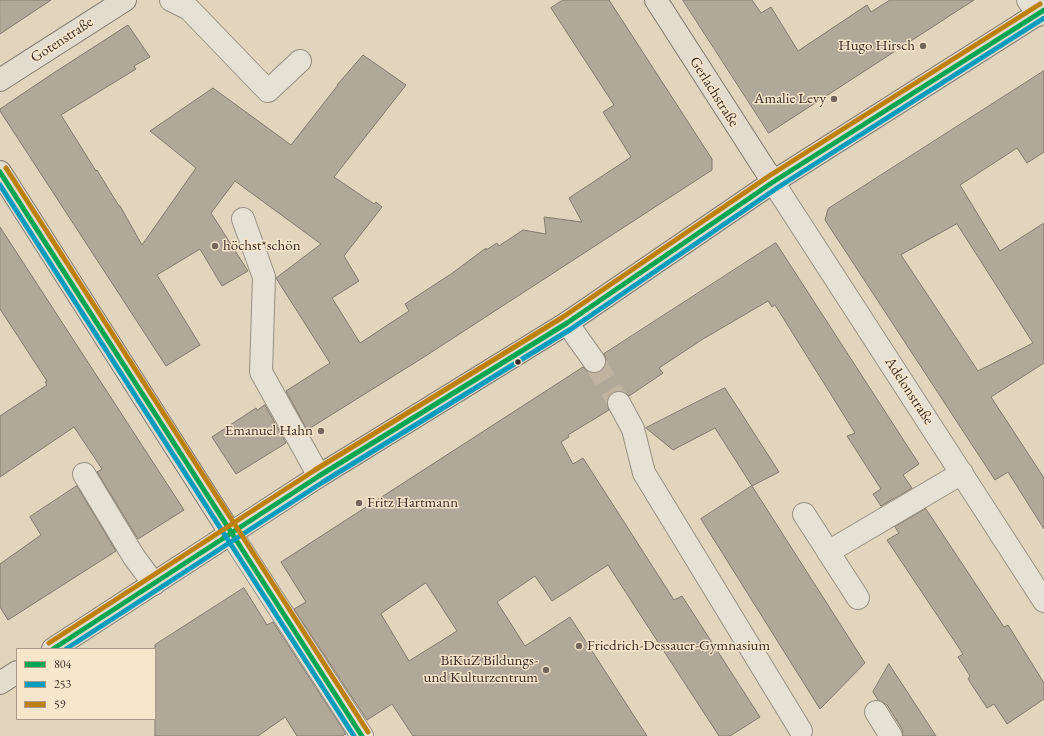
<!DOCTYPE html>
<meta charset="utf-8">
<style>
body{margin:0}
#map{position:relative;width:1044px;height:736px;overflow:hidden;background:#e2d5be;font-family:"EB Garamond",serif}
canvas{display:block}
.legend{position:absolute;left:16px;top:648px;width:140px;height:72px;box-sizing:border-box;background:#f6e6cb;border:1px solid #aa9b89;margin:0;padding:5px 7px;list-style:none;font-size:12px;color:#372a26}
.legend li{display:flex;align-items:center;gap:8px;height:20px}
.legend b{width:20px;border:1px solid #aa9b89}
</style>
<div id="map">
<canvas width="1044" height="736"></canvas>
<ul class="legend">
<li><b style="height:5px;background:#00a651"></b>804</li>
<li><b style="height:5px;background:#069cbd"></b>253</li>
<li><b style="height:5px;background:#bd810b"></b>59</li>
</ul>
</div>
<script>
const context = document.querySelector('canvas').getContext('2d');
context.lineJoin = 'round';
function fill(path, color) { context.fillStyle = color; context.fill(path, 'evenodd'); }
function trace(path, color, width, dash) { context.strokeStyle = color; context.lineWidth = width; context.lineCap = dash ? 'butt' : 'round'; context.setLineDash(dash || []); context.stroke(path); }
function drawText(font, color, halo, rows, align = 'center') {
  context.font = font + ' "EB Garamond",serif'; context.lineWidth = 3; context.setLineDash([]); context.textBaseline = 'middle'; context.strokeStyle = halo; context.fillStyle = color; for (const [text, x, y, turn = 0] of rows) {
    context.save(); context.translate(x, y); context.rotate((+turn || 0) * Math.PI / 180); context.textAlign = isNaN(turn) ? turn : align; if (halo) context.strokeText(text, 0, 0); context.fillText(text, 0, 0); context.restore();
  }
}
const building = new Path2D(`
 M0,0H51L0,34Z
 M563,0H609L712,159V170L424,357L307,430L286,391L330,363L276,278L321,244L235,181L211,213L248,271L222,286L200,249L157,275L200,345L166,366L0,111V109L52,74L128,25L150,57L134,66L136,69L61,115L96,171L97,170L119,206H120L142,245L196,168L150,131L213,88L291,145L338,85H337L363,55L406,85L334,177L374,204L376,202L382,207L344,256L359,281L332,298L360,343L409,311L405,304L451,274L486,248V250L497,243L499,246L523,230L546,234L544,217L582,222L569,198L631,157L603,112L614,105L551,8Z
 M683,0H752L761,13L771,7L798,51L867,5L871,12L890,0H974L769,133Z
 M1044,71V152L1027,163L1017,148L960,185L1000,251L1044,223V363L991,397L1044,478V529L1008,472L995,480L825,220L828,209ZM957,224L1033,343L978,371L901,255Z
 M0,227L184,510L138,539L97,472L102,469L74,427L0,477V416L47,385L45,382L47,381L0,309Z
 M776,243L919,464L903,475L912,488L881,506L873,494L881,489L847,436L855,433L775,305L772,307L768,301L703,339L659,368L663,373L629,396L620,391L613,392L608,397L607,402L609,410L568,435L569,437L561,442L573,464L583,458L674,600L682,596L760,717L730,736H719L608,565L552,601L535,576L497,602L525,646L570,617L647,736H413L392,704L367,720L294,609L306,602L281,562L583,367L589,372L596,373L601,371L605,366L606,359L604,354ZM426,583L457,631L409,661L381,614Z
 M725,388L779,472L752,486L715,428L673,450L646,428Z
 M265,405L286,443L236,474L212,437L256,408L257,410Z
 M77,486L116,551L8,620L0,607V564L41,535L30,517Z
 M752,486L865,663L820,709L701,519Z
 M926,509L1004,627L1008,625L1044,683V699L1007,724L994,704L987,708L968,679L970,676L958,657L963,654L887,540L899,533L895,527Z
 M244,588L267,625L273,622L346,734L342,736H297L285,717L258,736H155V645Z
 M889,664L936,736H903L902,729L887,705L878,700L873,692Z`);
fill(building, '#b2a899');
trace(building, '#81796e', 1);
trace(new Path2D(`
 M594,361L619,403`), '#c0b3a0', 22, [22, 11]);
const minor = new Path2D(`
 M171,0L189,9L268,91L300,61
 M1028,0L1038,15
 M773,182L1044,601
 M243,219L264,277L261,372L319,476
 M567,323L594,361
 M619,403L633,429L644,473L801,731
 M84,474L134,557L154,584
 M804,514L858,598
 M231,534L362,736
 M828,552L962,473
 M876,712L891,736`);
const major = new Path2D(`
 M656,0L773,182
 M0,80L125,0
 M0,172L231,534
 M53,649L319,476L567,323L773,182L1044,10
 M0,683L17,672`);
trace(minor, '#989083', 24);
trace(major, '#81796e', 24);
trace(minor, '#e7e0d5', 22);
trace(major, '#e3dbce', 22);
trace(new Path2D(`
 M0,172L362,736
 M53,649L319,476L567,323L773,182L1044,10`), '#00a651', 5);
trace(new Path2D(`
 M0,185L354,736
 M66,649L323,482L571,329L777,188L1044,18`), '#069cbd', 5);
trace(new Path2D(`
 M6,168L368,732
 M49,643L315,470L563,317L769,176L1040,4`), '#bd810b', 5);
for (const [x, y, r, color] of [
 [923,46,4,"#73665b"],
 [834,99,4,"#73665b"],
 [215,246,4,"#73665b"],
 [518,362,3.5,"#372a26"],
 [321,431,4,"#73665b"],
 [359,503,4,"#73665b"],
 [579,646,4,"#73665b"],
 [546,670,4,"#73665b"]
]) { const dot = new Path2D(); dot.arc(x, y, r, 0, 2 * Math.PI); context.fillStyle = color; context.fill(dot); trace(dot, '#f6e6cb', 1.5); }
drawText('15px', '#372a26', '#f6e6cb', [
 ["Gotenstraße",62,40,-33],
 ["Gerlachstraße",714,92,58],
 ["Adelonstraße",909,391,57]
]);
drawText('15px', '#372a26', '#f6e6cb', [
 ["Hugo Hirsch",915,46],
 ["Amalie Levy",826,99],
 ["höchst*schön",223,246,"left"],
 ["Emanuel Hahn",313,431],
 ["Fritz Hartmann",367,503,"left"],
 ["Friedrich-Dessauer-Gymnasium",587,646,"left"],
 ["BiKuZ Bildungs-",538,661],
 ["und Kulturzentrum",538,678]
], 'right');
</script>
